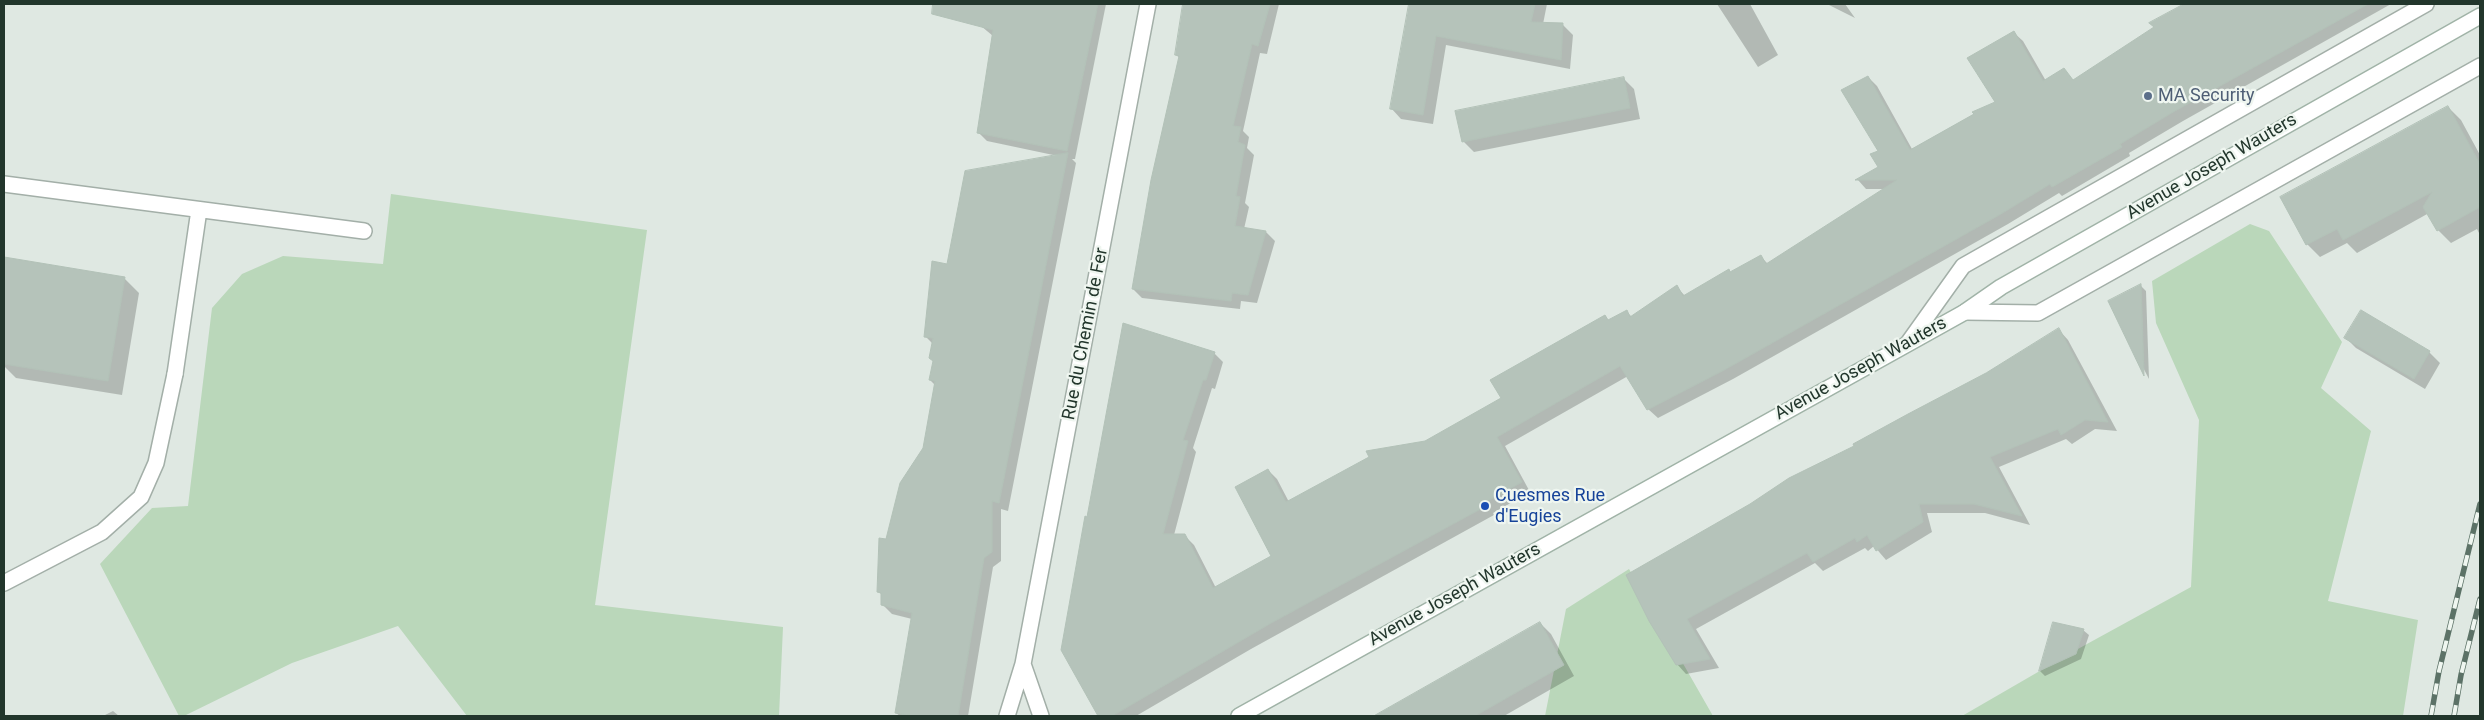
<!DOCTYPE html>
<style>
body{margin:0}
#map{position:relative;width:2484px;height:720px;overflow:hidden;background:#dfe8e2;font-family:Roboto,sans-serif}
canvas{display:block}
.frame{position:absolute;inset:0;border:5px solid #22362c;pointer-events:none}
</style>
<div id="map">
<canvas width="2484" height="720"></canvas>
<div class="frame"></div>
</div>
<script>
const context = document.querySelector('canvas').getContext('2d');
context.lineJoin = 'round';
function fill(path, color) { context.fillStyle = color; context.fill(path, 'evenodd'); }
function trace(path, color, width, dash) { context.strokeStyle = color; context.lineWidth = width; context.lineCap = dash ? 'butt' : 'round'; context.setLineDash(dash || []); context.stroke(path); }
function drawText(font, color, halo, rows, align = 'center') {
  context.font = font + ' Roboto,sans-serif'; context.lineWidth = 4.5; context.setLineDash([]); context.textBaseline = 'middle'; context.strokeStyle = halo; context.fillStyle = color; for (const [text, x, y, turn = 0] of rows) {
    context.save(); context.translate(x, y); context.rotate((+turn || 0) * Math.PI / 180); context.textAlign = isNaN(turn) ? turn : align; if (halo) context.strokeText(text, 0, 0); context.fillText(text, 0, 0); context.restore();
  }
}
fill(new Path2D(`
 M391,194L647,230L595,605L783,627L779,716H467L398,626L292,663L184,716H179L100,564L152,508L188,506L212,308L242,274L283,256L383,264Z
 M2250,224L2269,231L2342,342L2321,388L2371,431L2328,601L2418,620L2403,716H1962L2076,650L2191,587L2199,420L2156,323L2152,281Z
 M1629,569L1713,716H1545L1566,609Z`), '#bad7ba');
fill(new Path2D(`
 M989,4H1106L1075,159H1072L1076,163L1008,511L1001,509V561L993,567L968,716H900L896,713L912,619L892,614L883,605V596L879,592L886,540L924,449L935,385L930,380L934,362L933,344L925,336L948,265L1058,156L987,141L978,132L993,36L981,26Z
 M1184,4H1279L1267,54L1260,53L1243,131L1249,137L1247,148L1254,155L1245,203L1249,207L1244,229L1266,232L1275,241L1257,303L1241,301L1240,309L1142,298L1133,289L1180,58L1176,55Z
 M1410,4H1547L1543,24L1563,25L1573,35L1570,69L1446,45L1433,124L1401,119L1391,108Z
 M1717,4H1750L1778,55L1758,67Z
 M1827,4H1845L1855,18Z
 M2187,4H2391L2183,121L2129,153L2130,156L2062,196L2059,193L2008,224L1733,379L1658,418L1648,409L1628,376L1505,446L1530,492L1493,513L1494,515L1251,649L1136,716H1100L1063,650L1088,519L1214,353L1223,362L1215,389L1212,388L1193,448L1196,452L1174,535H1184L1194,545L1216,588L1272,556L1268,470L1277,479L1289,502L1426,442L1503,399L1605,316L1609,321L1627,312L1632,317L1677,287L1685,296L1729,271L1731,273L1760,256L1768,264L1885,189H1866L1858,180L1880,168V151L1868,77L1877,86L1912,149L1996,102L2013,32L2023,41L2046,81L2064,70L2074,81L2155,28L2151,24Z
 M1623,78L1634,89L1640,119L1474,152L1463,141Z
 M2448,107L2461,120L2480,155V235L2477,229L2451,243L2438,230L2429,213L2357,253L2347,243L2320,257L2307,244Z
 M4,260L124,278L139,293L122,395L16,378L4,366Z
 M2141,286L2146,291L2149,379L2109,302Z
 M2361,311L2429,352L2440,363L2425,389L2356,348L2345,337Z
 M2059,330L2068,340L2117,431L2095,429L2072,444L2066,439L1999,467L2030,525L1985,513H1927L1932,532L1886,560L1874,546L1868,551L1865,548L1823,571L1815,563L1696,629L1719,668L1686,674L1677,664L1650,620L1856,447L1986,374Z
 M1540,623L1551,634L1574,676L1504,716H1376Z
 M2054,624L2083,630L2089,635L2081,659L2045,676L2040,671Z
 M113,711L119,716H103Z`), '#0003');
const building = new Path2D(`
 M933,4H1098L1067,151L977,133L993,30L932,14Z
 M1183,4H1270L1258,46L1252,44L1233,126L1241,127L1238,142L1245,145L1236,196L1240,197L1235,226L1266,231L1248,295L1232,293L1231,301L1132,289L1151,180L1179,56L1175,55Z
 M1409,4H1535L1531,22L1563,23L1561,60L1436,36L1423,115L1390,109Z
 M2184,4H2368L2173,112L2120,144L2122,147L2052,187L2050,184L1999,215L1724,370L1647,410L1620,366L1497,437L1522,482L1484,503L1486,506L1271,623L1112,716H1098L1061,650L1085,516L1087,517L1123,323L1215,352L1206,380H1203L1183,440L1188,441L1163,534H1185L1213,588L1271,556L1235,487L1268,469L1286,502L1369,457L1366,451L1425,441L1501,398L1490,380L1605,315L1608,320L1627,310L1630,317L1677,285L1683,296L1729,269L1730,272L1761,255L1766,264L1897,180H1855L1878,167L1870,154L1878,151L1841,90L1868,76L1910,150L1974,114L1972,112L1995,102L1967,58L2014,31L2043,81L2064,68L2073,80L2154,27L2149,23Z
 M1624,77L1630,108L1462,142L1455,111Z
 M2448,106L2480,164V207L2437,231L2423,207L2432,192L2343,240L2337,229L2306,245L2280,197Z
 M1068,153L999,503L992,501V552L984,558L958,716H913L895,713L912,613L881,605V593L877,592L879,538L886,539L900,483L923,448L935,381L929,380L933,361L929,358L933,338L924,337L932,261L947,264L965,171Z
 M4,257L125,277L108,381L4,364Z
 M2141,284L2144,376L2108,301Z
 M2361,310L2430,351L2414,379L2344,338Z
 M2059,328L2108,422L2085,420L2061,435L2058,429L1990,457L2022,516L1974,504H1919L1923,522L1876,551L1867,535L1857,542L1855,538L1813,562L1807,553L1687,619L1710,659L1676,665L1649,621L1626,575L1750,504L1789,478L1854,446L1853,444L1908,414L1986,373Z
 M1540,622L1564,665L1475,716H1374Z
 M2053,622L2084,629L2076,654L2039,671Z`);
fill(building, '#b5c3ba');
trace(building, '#b2c1b7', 1);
const lane = new Path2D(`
 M4,583L102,532L141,497L156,463L175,374`);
const street = new Path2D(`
 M4,184L364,231
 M1965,312L2038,313L2480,66
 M1908,343L1963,266L2426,4
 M175,374L199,210
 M1023,664L1041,716
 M1007,716L1023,664L1148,4`);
const secondary = new Path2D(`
 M1239,716L1965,312L2001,287L2480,16`);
trace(lane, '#a3afa8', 18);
trace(street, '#a3afa8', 18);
trace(secondary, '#a0b3a7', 18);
trace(lane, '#fff', 15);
trace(street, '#fff', 15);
trace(secondary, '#fff', 15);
const rail = new Path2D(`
 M2431,716L2439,671L2480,504
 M2454,716L2461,675L2480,599`);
trace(rail, '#5c7267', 5.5);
trace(rail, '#eff6f0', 4, [11]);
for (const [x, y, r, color] of [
 [2148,96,5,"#5c6f8a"],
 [1485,506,5,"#1a4fb4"]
]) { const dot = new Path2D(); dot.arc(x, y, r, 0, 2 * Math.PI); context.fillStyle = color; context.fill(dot); trace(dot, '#eff6f0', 2); }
drawText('18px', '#4e5e75', '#eff6f0', [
 ["MA Security",2158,96]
], 'left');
drawText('18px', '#22362c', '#eff6f0', [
 ["Avenue Joseph Wauters",2212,167,-30],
 ["Rue du Chemin de Fer",1086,334,-79],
 ["Avenue Joseph Wauters",1861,369,-29],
 ["Avenue Joseph Wauters",1455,595,-29]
]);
drawText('18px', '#164399', '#eff6f0', [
 ["Cuesmes Rue",1495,496],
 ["d'Eugies",1495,517]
], 'left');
</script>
